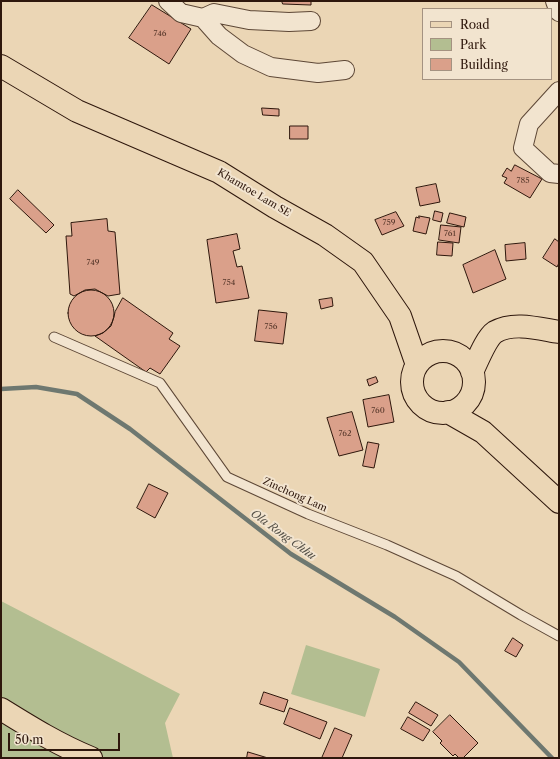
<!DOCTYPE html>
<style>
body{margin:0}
#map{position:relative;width:560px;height:759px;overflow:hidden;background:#ebd6b5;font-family:"Libre Caslon Text",serif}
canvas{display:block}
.frame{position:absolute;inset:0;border:2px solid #2e170c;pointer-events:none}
.legend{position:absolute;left:422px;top:8px;width:130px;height:72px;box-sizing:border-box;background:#f2e4cf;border:1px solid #a49281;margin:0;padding:5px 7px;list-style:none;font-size:12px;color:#2e170c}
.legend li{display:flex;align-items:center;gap:8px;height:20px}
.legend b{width:20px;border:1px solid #a49281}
.scale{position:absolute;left:8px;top:733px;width:112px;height:18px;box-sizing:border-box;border:2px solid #2e170c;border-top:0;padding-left:5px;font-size:12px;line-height:14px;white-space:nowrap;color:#2e170c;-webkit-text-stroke:3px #f2e4cf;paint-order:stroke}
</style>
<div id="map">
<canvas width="560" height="759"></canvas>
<div class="frame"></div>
<ul class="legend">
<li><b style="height:5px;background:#ebd6b5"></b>Road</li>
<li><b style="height:11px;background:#b3be91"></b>Park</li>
<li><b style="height:11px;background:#daa08a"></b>Building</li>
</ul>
<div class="scale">50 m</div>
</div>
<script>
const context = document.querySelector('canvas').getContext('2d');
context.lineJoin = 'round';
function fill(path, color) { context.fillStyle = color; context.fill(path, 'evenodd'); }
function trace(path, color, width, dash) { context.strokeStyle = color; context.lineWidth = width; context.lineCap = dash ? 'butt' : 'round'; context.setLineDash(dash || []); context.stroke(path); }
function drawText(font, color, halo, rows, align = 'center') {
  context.font = font + ' "Libre Caslon Text",serif'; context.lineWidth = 4; context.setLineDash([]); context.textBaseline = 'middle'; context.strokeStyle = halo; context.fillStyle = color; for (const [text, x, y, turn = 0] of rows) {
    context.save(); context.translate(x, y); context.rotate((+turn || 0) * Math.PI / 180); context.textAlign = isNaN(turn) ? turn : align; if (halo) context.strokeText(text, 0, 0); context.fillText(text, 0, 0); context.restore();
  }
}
fill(new Path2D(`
 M1,601L180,694L165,723L173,758H1Z
 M306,645L380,669L365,717L291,694Z`), '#b3be91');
trace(new Path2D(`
 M1,389L36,387L77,394L130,429L291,554L395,617L459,662L552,758`), '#6e7870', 4.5);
const building = new Path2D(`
 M282,1H311V5L283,4Z
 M152,5L191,29L169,64L129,38Z
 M262,108L279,109V116L263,115Z
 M290,126H308V139H290Z
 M515,165L542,179L530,198L504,183L507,178L502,176L507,168L511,171Z
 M436,184L440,202L420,206L416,188Z
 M18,190L54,225L46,233L10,199Z
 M435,211L443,213L441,222L433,220Z
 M396,212L404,226L382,235L375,220Z
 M450,213L466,217L464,227L447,223Z
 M419,216L430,218L426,234L413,231L416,217L419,218Z
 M107,219L108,231L115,232L120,294L108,296L95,289L85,290L74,296L70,294L66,236H72L71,223Z
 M441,225L461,227L459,243L439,240Z
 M237,234L240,249L233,251L237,267L242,266L249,298L216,303L207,240Z
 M555,239L559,242V263L557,267L543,258Z
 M438,242L453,243L452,256L437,255Z
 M525,243L526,259L506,261L505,245Z
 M495,250L506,279L473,293L463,265Z
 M68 313a23 23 0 1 1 46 0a23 23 0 1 1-46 0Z
 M123,298L173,333L169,339L180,346L160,374L150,368L146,372L95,336L103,333L111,326L114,317L115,312Z
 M332,298L333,306L321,309L319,300Z
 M259,310L287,313L283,344L255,341Z
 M376,377L378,382L369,386L367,380Z
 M389,395L394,422L368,427L363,400Z
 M352,412L363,450L339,456L327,418Z
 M368,442L379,444L374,468L363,466Z
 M149,484L168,493L155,518L137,508Z
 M513,638L523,645L516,657L505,651Z
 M264,692L288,700L284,712L260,704Z
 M416,702L438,715L431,726L409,713Z
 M290,708L327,722L320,739L284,724Z
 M450,715L478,743L463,758H459L455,754L453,756L440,743L442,741L433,732Z
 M408,717L430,730L423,741L401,729Z
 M335,728L352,735L342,758H322Z
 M248,752L268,758H247Z`);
fill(building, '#daa08a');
trace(building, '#2e170c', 1);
const service = new Path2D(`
 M54,337L160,383L227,477L308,514L387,545L456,576L521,615L559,636`);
const minor = new Path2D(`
 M168,1L181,13L203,18L219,36L243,54L271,67L318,73L345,70
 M555,1L559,12
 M203,18L214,13L249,20L289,22L311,21
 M559,91L529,124L523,148L550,173L559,174`);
const primary = new Path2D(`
 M1,66L77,111L219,172L275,207L325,235L363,262L400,316L417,365
 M412 382a31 31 0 1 1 62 0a31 31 0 1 1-62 0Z
 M472,372C477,362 486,338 495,332C514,321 540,329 559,332
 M448,412L483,432L559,502
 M1,709C30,727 59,745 91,758`);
trace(service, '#5d4736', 11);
trace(minor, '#5d4736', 20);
trace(primary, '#2e170c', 24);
trace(service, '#f2e4cf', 9);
trace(minor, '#f2e4cf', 18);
trace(primary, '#ebd6b5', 22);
drawText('8px', '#59392c', null, [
 ["746",160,34],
 ["785",523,181],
 ["759",389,223],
 ["761",450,234],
 ["749",93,263],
 ["754",229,283],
 ["756",271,327],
 ["760",378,411],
 ["762",345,434]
]);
drawText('10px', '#2e170c', '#f2e4cf', [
 ["Khamtoe Lam SE",254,193,31],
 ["Zinchong Lam",295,495,24]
]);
drawText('italic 11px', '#534f46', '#f2e4cf', [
 ["Ola Rong Chhu",283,535,36]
]);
</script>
